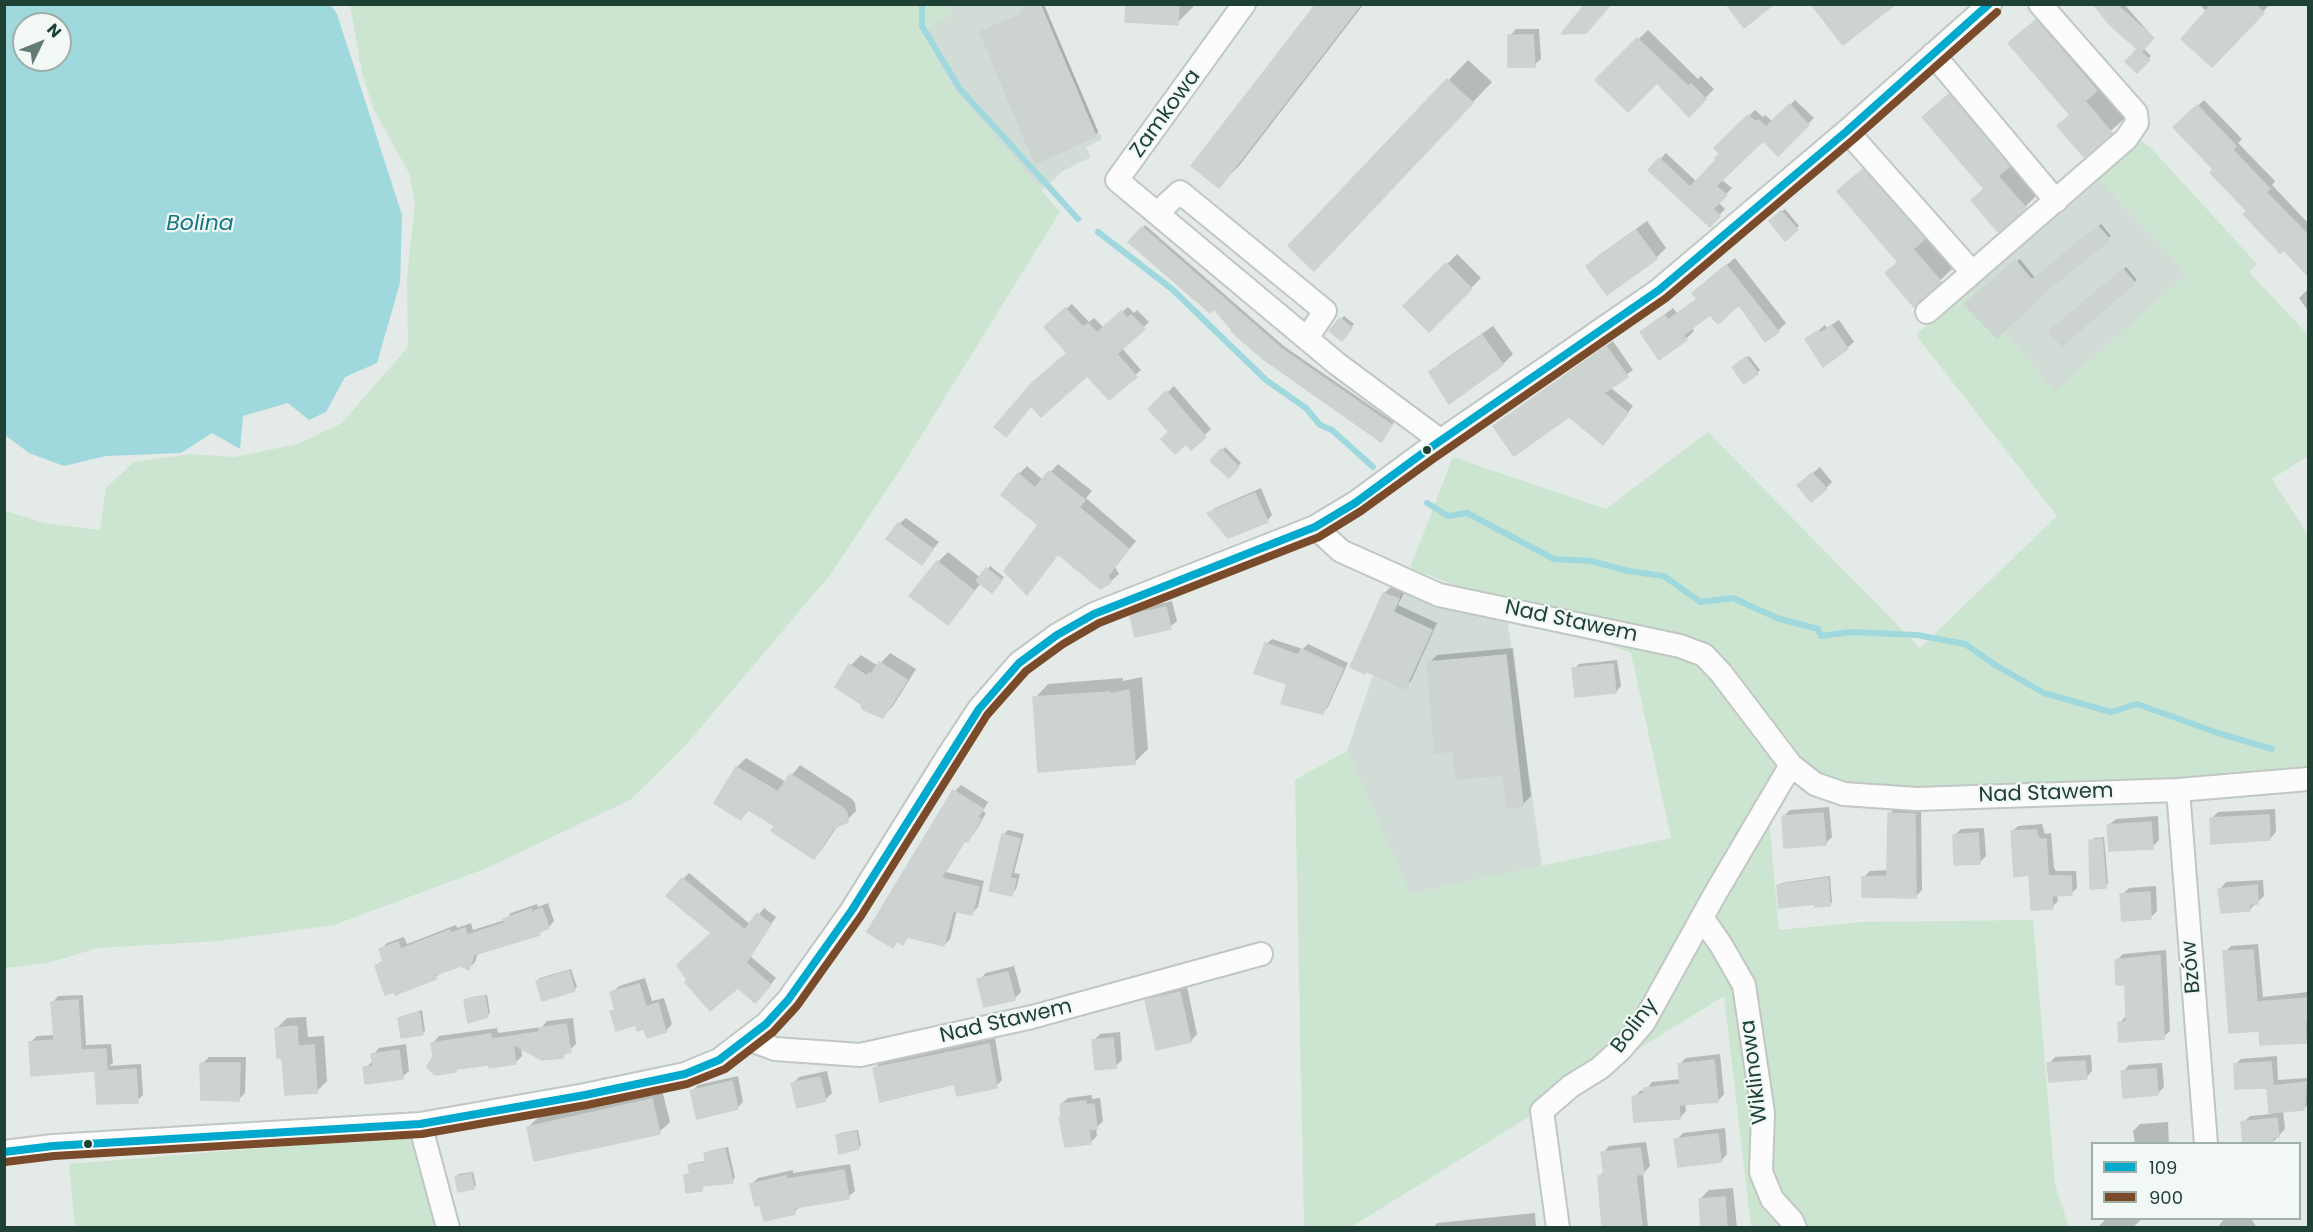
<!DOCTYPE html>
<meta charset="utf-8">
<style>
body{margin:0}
#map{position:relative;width:2313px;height:1232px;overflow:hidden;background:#e4eae7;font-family:Poppins,sans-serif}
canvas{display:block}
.frame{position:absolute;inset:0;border:6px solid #1f4035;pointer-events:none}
.legend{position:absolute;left:2091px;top:1142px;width:210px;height:78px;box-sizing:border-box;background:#f2f9f5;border:2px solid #9eafa8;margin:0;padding:8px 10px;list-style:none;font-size:18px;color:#1f4035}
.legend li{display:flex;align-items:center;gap:12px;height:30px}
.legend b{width:30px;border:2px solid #9eafa8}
.north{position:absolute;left:12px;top:12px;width:60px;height:60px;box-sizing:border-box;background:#f2f9f5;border:2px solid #9eafa8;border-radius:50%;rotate:47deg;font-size:16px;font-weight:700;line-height:24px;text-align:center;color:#1f4035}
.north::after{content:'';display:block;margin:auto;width:21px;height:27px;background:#647c73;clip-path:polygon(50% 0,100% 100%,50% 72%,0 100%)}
</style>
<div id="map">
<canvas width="2313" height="1232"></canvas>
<div class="frame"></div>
<ul class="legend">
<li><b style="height:8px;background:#00a9ce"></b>109</li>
<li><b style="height:8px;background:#7a4b2a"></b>900</li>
</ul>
<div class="north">N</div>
</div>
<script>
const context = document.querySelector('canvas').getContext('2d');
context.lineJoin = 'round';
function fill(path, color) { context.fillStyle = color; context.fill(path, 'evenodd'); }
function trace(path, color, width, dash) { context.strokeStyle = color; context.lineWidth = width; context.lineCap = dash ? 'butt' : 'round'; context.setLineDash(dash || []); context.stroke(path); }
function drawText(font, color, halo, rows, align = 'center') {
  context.font = font + ' Poppins,sans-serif'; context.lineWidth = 4.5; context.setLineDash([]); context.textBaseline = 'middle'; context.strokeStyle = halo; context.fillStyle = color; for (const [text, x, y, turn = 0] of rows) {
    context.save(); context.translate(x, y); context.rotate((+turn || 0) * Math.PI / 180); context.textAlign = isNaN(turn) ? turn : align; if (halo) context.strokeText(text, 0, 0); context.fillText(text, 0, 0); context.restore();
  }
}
fill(new Path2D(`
 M950,5H1043L1102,139L1086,147L1091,157L1063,171L1041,191L955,90L921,32L951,15Z
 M2098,178L2188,274L2055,392L1968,289Z
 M1410,568L1508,623L1542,866L1410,894L1347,751Z`), '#d1dcd7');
fill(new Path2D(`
 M350,5H950L951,15L921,32L955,90L1060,212L903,465L830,575L686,745L630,800L487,868L334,925L217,941L98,948L48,963L5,968V511L45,523L100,530L106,488L134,462L190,454L234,457L298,444L342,423L408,347L407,278L415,203L409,173L374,110L362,73Z
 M2140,139L2151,148L2257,264L2249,272L2308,335V456L2272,479L2308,535V790L1875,807L1795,784L1788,787L1769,820L1779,930L1862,922L2033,920L2055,1185L2069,1227H1751L1724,996L1351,1227H1304L1295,780L1347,751L1410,894L1671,838L1631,653L1410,568L1453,457L1606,509L1708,432L1920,648L2057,516L1916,335L1968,289L2055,392L2188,274L2098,178Z
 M433,1134L454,1227H75L69,1164Z`), '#cbe5d1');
fill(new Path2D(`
 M5,4L331,5L337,14L402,215L400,283L377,363L345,377L326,412L309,420L288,403L243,416L240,449L212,433L181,453L106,456L64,466L29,453L5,435ZM24,24H60V60H24Z`), '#9fd8dd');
fill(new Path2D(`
 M1032,4H1044L1098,132L1095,135L982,32L1024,13L1023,10Z
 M1128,4H1196L1177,23Z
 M1318,4H1364L1239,166L1219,186Z
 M2094,4H2124L2153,37L2143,48L2151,56L2137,71L2139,48Z
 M2199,4H2270L2234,45L2212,65L2207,12Z
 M2050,7L2098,87L2125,118L2084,155L2071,114L2010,43Z
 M1516,29H1539L1541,59L1534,65L1510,36Z
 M1648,30L1698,79L1701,76L1714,89L1689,115L1657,81L1597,80Z
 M1468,60L1492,82L1334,249L1290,246Z
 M1963,81L2038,194L2025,207L1973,200L1985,188L1924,117Z
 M1795,100L1814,118L1778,154L1763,138L1721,179L1732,188L1718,202L1725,209L1710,225L1650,170L1666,153L1697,182L1722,154L1716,148L1755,110L1763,117L1765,115L1773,122Z
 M2204,100L2242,139L2238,143L2275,181L2272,185L2308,223V274L2249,211L2215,169L2175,127Z
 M1877,156L1954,267L1915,305L1900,261L1839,191Z
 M1785,209L1799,226L1785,239L1771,221Z
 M1647,221L1666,248L1656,258L1588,266L1598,256Z
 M2101,224L2111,236L2035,300L1969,301L2020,259L2035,278Z
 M1145,225L1285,347L1394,422L1383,437L1130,242Z
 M1457,254L1481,278L1429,330L1406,306Z
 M1735,258L1786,323L1778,331L1739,302L1711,313L1691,327L1694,331L1686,339L1642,332L1673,308L1677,313L1698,298L1702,285Z
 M2126,267L2137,280L2134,282L2054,329Z
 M2308,289V311L2299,298Z
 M1072,304L1089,322L1094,318L1104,328L1128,307L1134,313L1137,310L1149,322L1122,348L1141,370L1135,375L1068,352L1051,321Z
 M1344,316L1354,324L1345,336L1331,330Z
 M1839,320L1854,342L1847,348L1807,340L1825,325L1827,328Z
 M1493,326L1513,354L1503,364L1450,401L1431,372L1441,362Z
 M1613,341L1633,370L1610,387L1633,406L1609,437L1569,415L1501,421Z
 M1749,356L1760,370L1757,373L1736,365Z
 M1174,386L1211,429L1191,448L1150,409Z
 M1225,447L1241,463L1229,476L1212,461Z
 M1058,464L1092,491L1086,498L1136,541L1115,567L1119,574L1110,582L1040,525L1019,474L1027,466L1043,480Z
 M1820,467L1832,482L1826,488L1806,479Z
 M1261,488L1272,515L1267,521L1209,513L1215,508Z
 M906,518L939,542L921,563L899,524Z
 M948,552L981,578L990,566L1004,577L995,589L981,583L948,623L938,562Z
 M1391,587L1404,593L1398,605L1437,623L1411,681L1405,687L1367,670L1352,666L1384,593Z
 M1172,601L1177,621L1170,627L1132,616L1138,609Z
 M1272,639L1303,649L1308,644L1348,663L1328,707L1322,713L1289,683L1266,644Z
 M1513,648L1531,796L1523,804L1505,774L1455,749L1429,663L1437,655Z
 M890,653L916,669L893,706L883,716L837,687L851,665L861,655L878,666Z
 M1617,660L1621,686L1616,692L1574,669L1579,664Z
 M1142,677L1148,749L1134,763L1035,698L1048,684L1123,678V681Z
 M746,758L786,782L800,765L852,799L855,803L856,811L847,820L838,825L823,848L814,858L777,825L750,809L741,818L716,803L737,767Z
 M961,785L988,802L983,811L986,813L974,834L966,840L946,872L984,881L978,907L971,914L957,910L950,939L944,945L909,936L902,943L898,940L893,946L955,791Z
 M1829,807L1832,837L1825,844L1783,817L1790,810Z
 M1896,807L1921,808L1922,890L1916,896L1863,878L1870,871L1888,870L1889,814Z
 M2275,809L2276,832L2270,839L2211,819L2218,812Z
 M2158,816L2159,840L2152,847L2109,825L2116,819Z
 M2042,824L2045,834L2051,833L2054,868L2056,871H2076L2077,888L2071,894H2057L2058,901L2052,907L2031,874L2012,832L2018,826Z
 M1984,828L1986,856L1980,862L1954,836L1961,829Z
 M1008,830L1024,834L1014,873L1020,874L1016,889L1011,894L1003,835Z
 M2104,837L2108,883L2105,886L2091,841L2094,838Z
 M689,873L751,925L764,908L776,917L750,956L776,978L761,996L713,933L683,879Z
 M1830,876L1832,902L1830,905L1816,903L1778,886L1781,883Z
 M2263,880L2264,896L2249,910L2220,889L2226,882Z
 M2156,886L2157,911L2150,918L2122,895L2129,888Z
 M548,903L554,921L549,927L539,933L478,953L475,962L469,968L461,964L441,972L435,978L377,966L383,960L381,949L387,943L404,937L407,944L456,925L457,928L471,923L473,930L505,920L511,913L537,904L538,907Z
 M2258,944L2263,997L2308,992V1039L2305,1042L2260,1029L2225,952L2231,946Z
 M2166,950L2170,1031L2163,1037L2120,1023L2126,1016V983L2116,961L2123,954Z
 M1014,966L1021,992L1014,999L979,980L986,973Z
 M571,969L577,987L574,990L537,981L540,978Z
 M645,978L652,1001L664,998L672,1024L666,1031L645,1027L611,1012L616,1007L612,993L619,986Z
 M1187,987L1197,1034L1191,1041L1148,1000L1155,993Z
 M83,995L86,1045L111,1044L113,1063L109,1066L141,1064L143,1095L137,1101L96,1072L99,1069L31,1042L37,1036L55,1035L53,1002L58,996Z
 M487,995L490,1013L487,1016L466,1001L468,998Z
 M422,1010L425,1031L422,1033L400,1018L403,1016Z
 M306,1017L308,1037L324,1036L327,1081L317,1091L283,1057L277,1028L287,1018Z
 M573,1018L576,1044L563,1056L521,1046L522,1056L515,1063H490L459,1067L456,1071L435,1057L433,1043L439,1036L497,1028L498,1033L542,1027L547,1021Z
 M1120,1032L1122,1060L1116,1066L1096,1068L1093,1041L1100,1034Z
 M995,1038L1002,1080L996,1086L955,1082L875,1068L881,1062Z
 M406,1044L409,1071L402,1077L365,1068L373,1061V1055L379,1048Z
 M1720,1054L1724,1094L1718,1101L1685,1103L1686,1111L1680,1118L1634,1098L1640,1091L1646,1090L1652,1082L1681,1079L1680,1064L1686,1058Z
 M2091,1055L2092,1071L2086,1078L2049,1064L2055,1057Z
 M2277,1056L2278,1080L2308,1078V1104L2304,1109L2283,1110L2285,1129L2272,1143L2245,1144L2243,1123L2250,1116L2271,1114L2269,1086L2235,1065L2241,1059Z
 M209,1057H246L245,1093L239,1099L202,1064Z
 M2162,1063L2164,1087L2158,1093L2123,1072L2129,1065Z
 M827,1071L832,1093L825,1100L793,1084L799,1077Z
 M738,1076L743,1102L737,1108L692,1091L698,1085Z
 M662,1090L670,1122L659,1132L528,1127L539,1117Z
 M1092,1095V1099L1100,1098L1103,1121L1096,1128L1097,1136L1090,1143L1063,1116L1061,1104L1068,1098Z
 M2168,1122L2169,1144H2135L2133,1131L2140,1124Z
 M1725,1128L1727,1154L1721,1161L1676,1140L1683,1133Z
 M858,1130L861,1145L858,1148L838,1136L841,1133Z
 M1646,1142L1650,1166L1643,1174L1648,1228H1604L1599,1177L1605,1171L1603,1153L1609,1146Z
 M728,1147L735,1178L732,1181L704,1184L701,1190L686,1175L691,1172L690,1166L693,1163L707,1161L706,1154L709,1151Z
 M850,1164L855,1191L848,1197L801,1206L794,1212L761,1203L752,1184L758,1178L793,1170V1173Z
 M473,1172L476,1185L473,1188L456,1177L459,1174Z
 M1733,1188L1737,1228H1702L1700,1199L1709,1190Z
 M1535,1213L1536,1228H1433L1437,1223Z
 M2107,1218H2143L2132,1228H2097Z
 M2225,1218H2251L2257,1228H2217Z`), '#0003');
trace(new Path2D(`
 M922,4V26L960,89L1078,219
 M1098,232L1172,289L1266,380L1306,408L1320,425L1332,430L1373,467
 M1427,503L1448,516L1467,513L1554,559L1591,561L1628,571L1664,576L1700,602L1733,598L1777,618L1818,629L1821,636L1850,632L1917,635L1965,644L1997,666L2044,693L2111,712L2137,704L2218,733L2272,749`), '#9fd8dd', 6);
const building = new Path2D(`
 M1034,4H1040L1096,136L1035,164L980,32L1023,14L1021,10Z
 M1126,4H1179L1178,25L1125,22Z
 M1316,4H1361L1219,188L1191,166Z
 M1585,4H1611L1586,33L1561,34Z
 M1726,4H1774L1744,28Z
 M1811,4H1896L1843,45Z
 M2093,4H2116L2154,38L2141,52L2150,60L2137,73L2125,62L2137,49L2110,25Z
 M2212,4H2255L2264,13L2212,67L2181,39Z
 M2036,20L2097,91L2085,101L2112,133L2084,157L2057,126L2070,115L2008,43Z
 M1508,35H1533L1535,67H1508Z
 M1637,38L1688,86L1691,84L1706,99L1689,117L1657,83L1628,112L1595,80Z
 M1447,79L1473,103L1314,271L1288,246Z
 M1949,94L2010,166L1998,176L2026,208L1998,232L1971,200L1984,189L1922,117Z
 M1789,104L1809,125L1778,156L1763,141L1716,186L1727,195L1713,209L1720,216L1710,227L1648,170L1659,158L1690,187L1716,160L1715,158L1720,154L1714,148L1748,115L1756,122L1758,120L1766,127Z
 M2197,105L2236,146L2233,150L2270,189L2266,192L2308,235V276L2284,250L2280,253L2243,214L2247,211L2210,173L2213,169L2173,127Z
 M1863,169L1925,239L1913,249L1941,282L1914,307L1885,273L1898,262L1837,191Z
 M1781,211L1798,230L1785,241L1769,221Z
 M2098,226L2110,240L2035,300L2036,301L1997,338L1964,304L2016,261L2032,280Z
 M1142,227L1282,349L1392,425L1381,442L1263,359L1231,331L1232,330L1214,309L1210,313L1128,242Z
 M1636,230L1657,259L1607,295L1586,266Z
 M1446,263L1472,289L1429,332L1403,306Z
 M1726,265L1779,332L1765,342L1739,305L1718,324L1710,315L1683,335L1687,340L1659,360L1640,332L1664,315L1668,320L1697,299L1692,293Z
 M2123,269L2135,283L2062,346L2049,331Z
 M1065,308L1083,327L1088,323L1097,333L1121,311L1127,318L1131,315L1145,329L1117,354L1137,377L1109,400L1087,376L1041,417L1031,406L1006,437L994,427L1033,382L1067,353L1044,327Z
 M1340,318L1352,328L1342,341L1329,331Z
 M1832,326L1848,349L1823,367L1805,339L1818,331L1820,333Z
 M1482,335L1503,365L1449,404L1429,372Z
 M1606,346L1628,377L1604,393L1628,413L1603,445L1569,417L1514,456L1493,426Z
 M1746,357L1758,374L1744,384L1732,367Z
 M1166,391L1206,437L1191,450L1186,444L1175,454L1161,439L1169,432L1148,409Z
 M1221,449L1239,467L1229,478L1210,461Z
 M1049,471L1085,500L1079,507L1129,549L1108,576L1111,583L1100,589L1058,554L1027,595L1004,571L1038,525L1001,495L1018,473L1035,488Z
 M1812,473L1827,489L1811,502L1797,485Z
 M1255,493L1268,522L1228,538L1207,513Z
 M898,523L933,549L922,565L886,539Z
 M937,561L974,591L948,625L909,596Z
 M986,568L1002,580L992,593L976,581Z
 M1383,593L1399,599L1393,612L1432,630L1405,689L1366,671L1365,674L1350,667Z
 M1166,607L1171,629L1135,637L1130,615Z
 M1265,643L1298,655L1301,649L1343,669L1323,714L1281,704L1287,684L1254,673Z
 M1506,655L1523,806L1507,808L1503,775L1456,779L1453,751L1435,753L1427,662Z
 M879,662L907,680L883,718L862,709L861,704L835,687L849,664L867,676L869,673L871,674Z
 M1613,664L1616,693L1575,697L1572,668Z
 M1129,690L1135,764L1038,772L1033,697L1110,692V694Z
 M736,767L778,792L790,774L843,808L847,813L848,822L834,828L814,859L771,831L775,826L747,809L741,820L714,803Z
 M953,790L983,809L978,817L981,819L968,842L964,841L941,878L979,887L972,915L953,911L944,946L907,937L903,945L897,941L893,948L867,932Z
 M1823,813L1826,845L1784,848L1782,816Z
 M1888,813L1915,814L1916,898L1862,897V877L1887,876Z
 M2269,815L2270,840L2211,844L2210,818Z
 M2151,822L2153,849L2109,851L2107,825Z
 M2036,830L2039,839H2046L2048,874L2050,876H2071L2072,895L2052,896L2053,909L2031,910L2029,875L2014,877L2011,831Z
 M1978,833L1980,864L1954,865L1953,835Z
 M1002,834L1020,839L1010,878L1016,879L1012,896L989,891Z
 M2102,839L2106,888L2090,889L2089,840Z
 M682,878L745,930L757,913L771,924L746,963L771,985L755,1003L738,988L710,1011L685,982L687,980L677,965L711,933L666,896Z
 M1828,878L1830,906L1815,907L1814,904L1779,908L1777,885Z
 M2257,885L2258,904H2249L2250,911L2221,913L2218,889Z
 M2150,892L2151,919L2122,921L2120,894Z
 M542,908L549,928L539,932L540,935L474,955L469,970L461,966L435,975L436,979L395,995L394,992L385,995L375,966L383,961L379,949L398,942L401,949L450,930L451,933L465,928L467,935L505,923L503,919L531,909L532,912Z
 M2253,950L2257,1002L2308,998V1021L2305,1022L2306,1043L2260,1045L2259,1031L2229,1033L2223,951Z
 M2160,955L2164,1039L2119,1042L2118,1022H2126L2125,985H2116L2115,960Z
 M569,971L575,991L542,1001L536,981Z
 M1008,972L1015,1000L984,1007L977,979Z
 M639,984L646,1007L658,1003L666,1032L647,1038L644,1029L637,1031L636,1025L616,1031L610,1011L615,1010L610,992Z
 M1180,992L1191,1042L1156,1050L1145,1000Z
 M475,997H485L488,1017L468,1023L464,1000Z
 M78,1000L81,1050L106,1049L107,1070L31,1076L29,1042L54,1040L51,1002Z
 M419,1012L423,1035L401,1038L398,1018Z
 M566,1024L571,1052L563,1054V1058L542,1060L513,1044L516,1064L489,1068V1065L456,1069V1072L435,1075L427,1067L433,1057L431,1043L491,1034V1039L539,1032V1028Z
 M297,1026L298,1046L314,1045L317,1093L285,1095L282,1058H277L275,1028Z
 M1113,1038L1116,1068L1095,1070L1092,1040Z
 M989,1044L997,1088L957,1096L954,1084L880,1102L873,1068Z
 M399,1050L403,1079L365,1084L363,1067L373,1066L371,1054Z
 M1714,1060L1718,1102L1679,1105L1680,1119L1634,1122L1632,1097L1644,1093V1088L1680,1084L1678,1064Z
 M2085,1061L2087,1079L2049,1082L2047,1063Z
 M2271,1062L2273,1086L2306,1082L2304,1110L2269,1113L2267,1088L2235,1089L2234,1064Z
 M200,1063H240L239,1101L201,1100Z
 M136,1069L138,1103L97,1104L95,1072Z
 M2156,1069L2158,1095L2123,1098L2121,1071Z
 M820,1077L826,1101L797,1108L791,1083Z
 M732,1081L738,1109L697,1119L690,1091Z
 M652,1099L660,1134L534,1161L527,1127Z
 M1086,1101V1105L1094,1104L1097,1129L1089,1130L1091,1144L1065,1147L1059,1118L1061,1117L1060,1104Z
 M2277,1118L2279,1137L2272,1138L2273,1143H2243L2241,1122Z
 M856,1132L859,1149L839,1154L836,1135Z
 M1718,1134L1721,1162L1678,1167L1674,1139Z
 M1640,1148L1644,1174L1636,1175L1642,1227H1602L1598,1176H1604L1601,1152Z
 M725,1149L733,1183L702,1186V1191L686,1193L684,1175L690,1174L688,1165L706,1163L704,1153Z
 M844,1170L849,1199L794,1208L795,1214L764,1221L760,1205L755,1206L750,1184L786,1176L787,1179Z
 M471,1174L474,1189L458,1192L455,1177Z
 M1725,1197L1727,1225L1701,1227L1699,1199Z`);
fill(building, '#ccd3d0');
trace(building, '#ccd3d0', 1.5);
const minor = new Path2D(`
 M1244,4L1117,180L1336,363L1441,441
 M1933,54L2056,201
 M1847,131L1972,272
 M1157,213L1180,192L1325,311L1307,338
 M1927,312L2126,139L2137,123L2136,113L2040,4
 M1315,527L1341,551L1439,595L1680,646L1704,655L1721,673L1791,765L1815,784L1844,794L1917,799L2178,790L2308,779
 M2178,790L2206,1144
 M1703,919L1721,945L1744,985L1763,1113L1761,1172L1772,1199L1792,1221L1795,1228
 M748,1039L775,1049L860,1055L1032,1017L1261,954
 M420,1124L448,1228
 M4,1152L53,1146L420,1124L585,1095L685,1074L719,1060L766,1024L788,1000L852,910L948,756L979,709L1019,663L1057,635L1094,614L1315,527L1355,503L1427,450L1659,290L1847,131L1990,4
 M1558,1228L1542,1111L1571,1086L1600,1068L1620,1050L1644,1022L1715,894L1791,765`);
trace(minor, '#c1c7c4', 26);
trace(minor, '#fbfcfb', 22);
trace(new Path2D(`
 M4,1152L53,1146L420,1124L585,1095L685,1074L719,1060L766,1024L788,1000L852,910L979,709L1019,663L1057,635L1094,614L1315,527L1355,503L1427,450L1659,290L1847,131L1989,4`), '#00a9ce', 8);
trace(new Path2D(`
 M5,1162L54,1156L422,1134L587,1105L687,1084L725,1069L773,1032L797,1006L861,916L987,715L1026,671L1063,644L1099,623L1319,537L1361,511L1433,459L1666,298L1854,139L1997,12`), '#7a4b2a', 8);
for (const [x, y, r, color] of [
 [1427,450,5,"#1f4035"],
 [88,1144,5,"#1f4035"]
]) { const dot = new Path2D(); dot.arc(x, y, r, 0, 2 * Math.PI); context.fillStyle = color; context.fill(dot); trace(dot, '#f2f9f5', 2); }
drawText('21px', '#1f4035', '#f2f9f5', [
 ["Zamkowa",1166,114,-54],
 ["Nad Stawem",1571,622,12],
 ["Nad Stawem",2046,794,-2],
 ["Bzów",2192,967,-95],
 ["Nad Stawem",1006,1022,-13],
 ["Boliny",1635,1026,-53],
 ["Wiklinowa",1755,1072,-97]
]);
drawText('italic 22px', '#127883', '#f2f9f5', [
 ["Bolina",200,224]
]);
</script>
